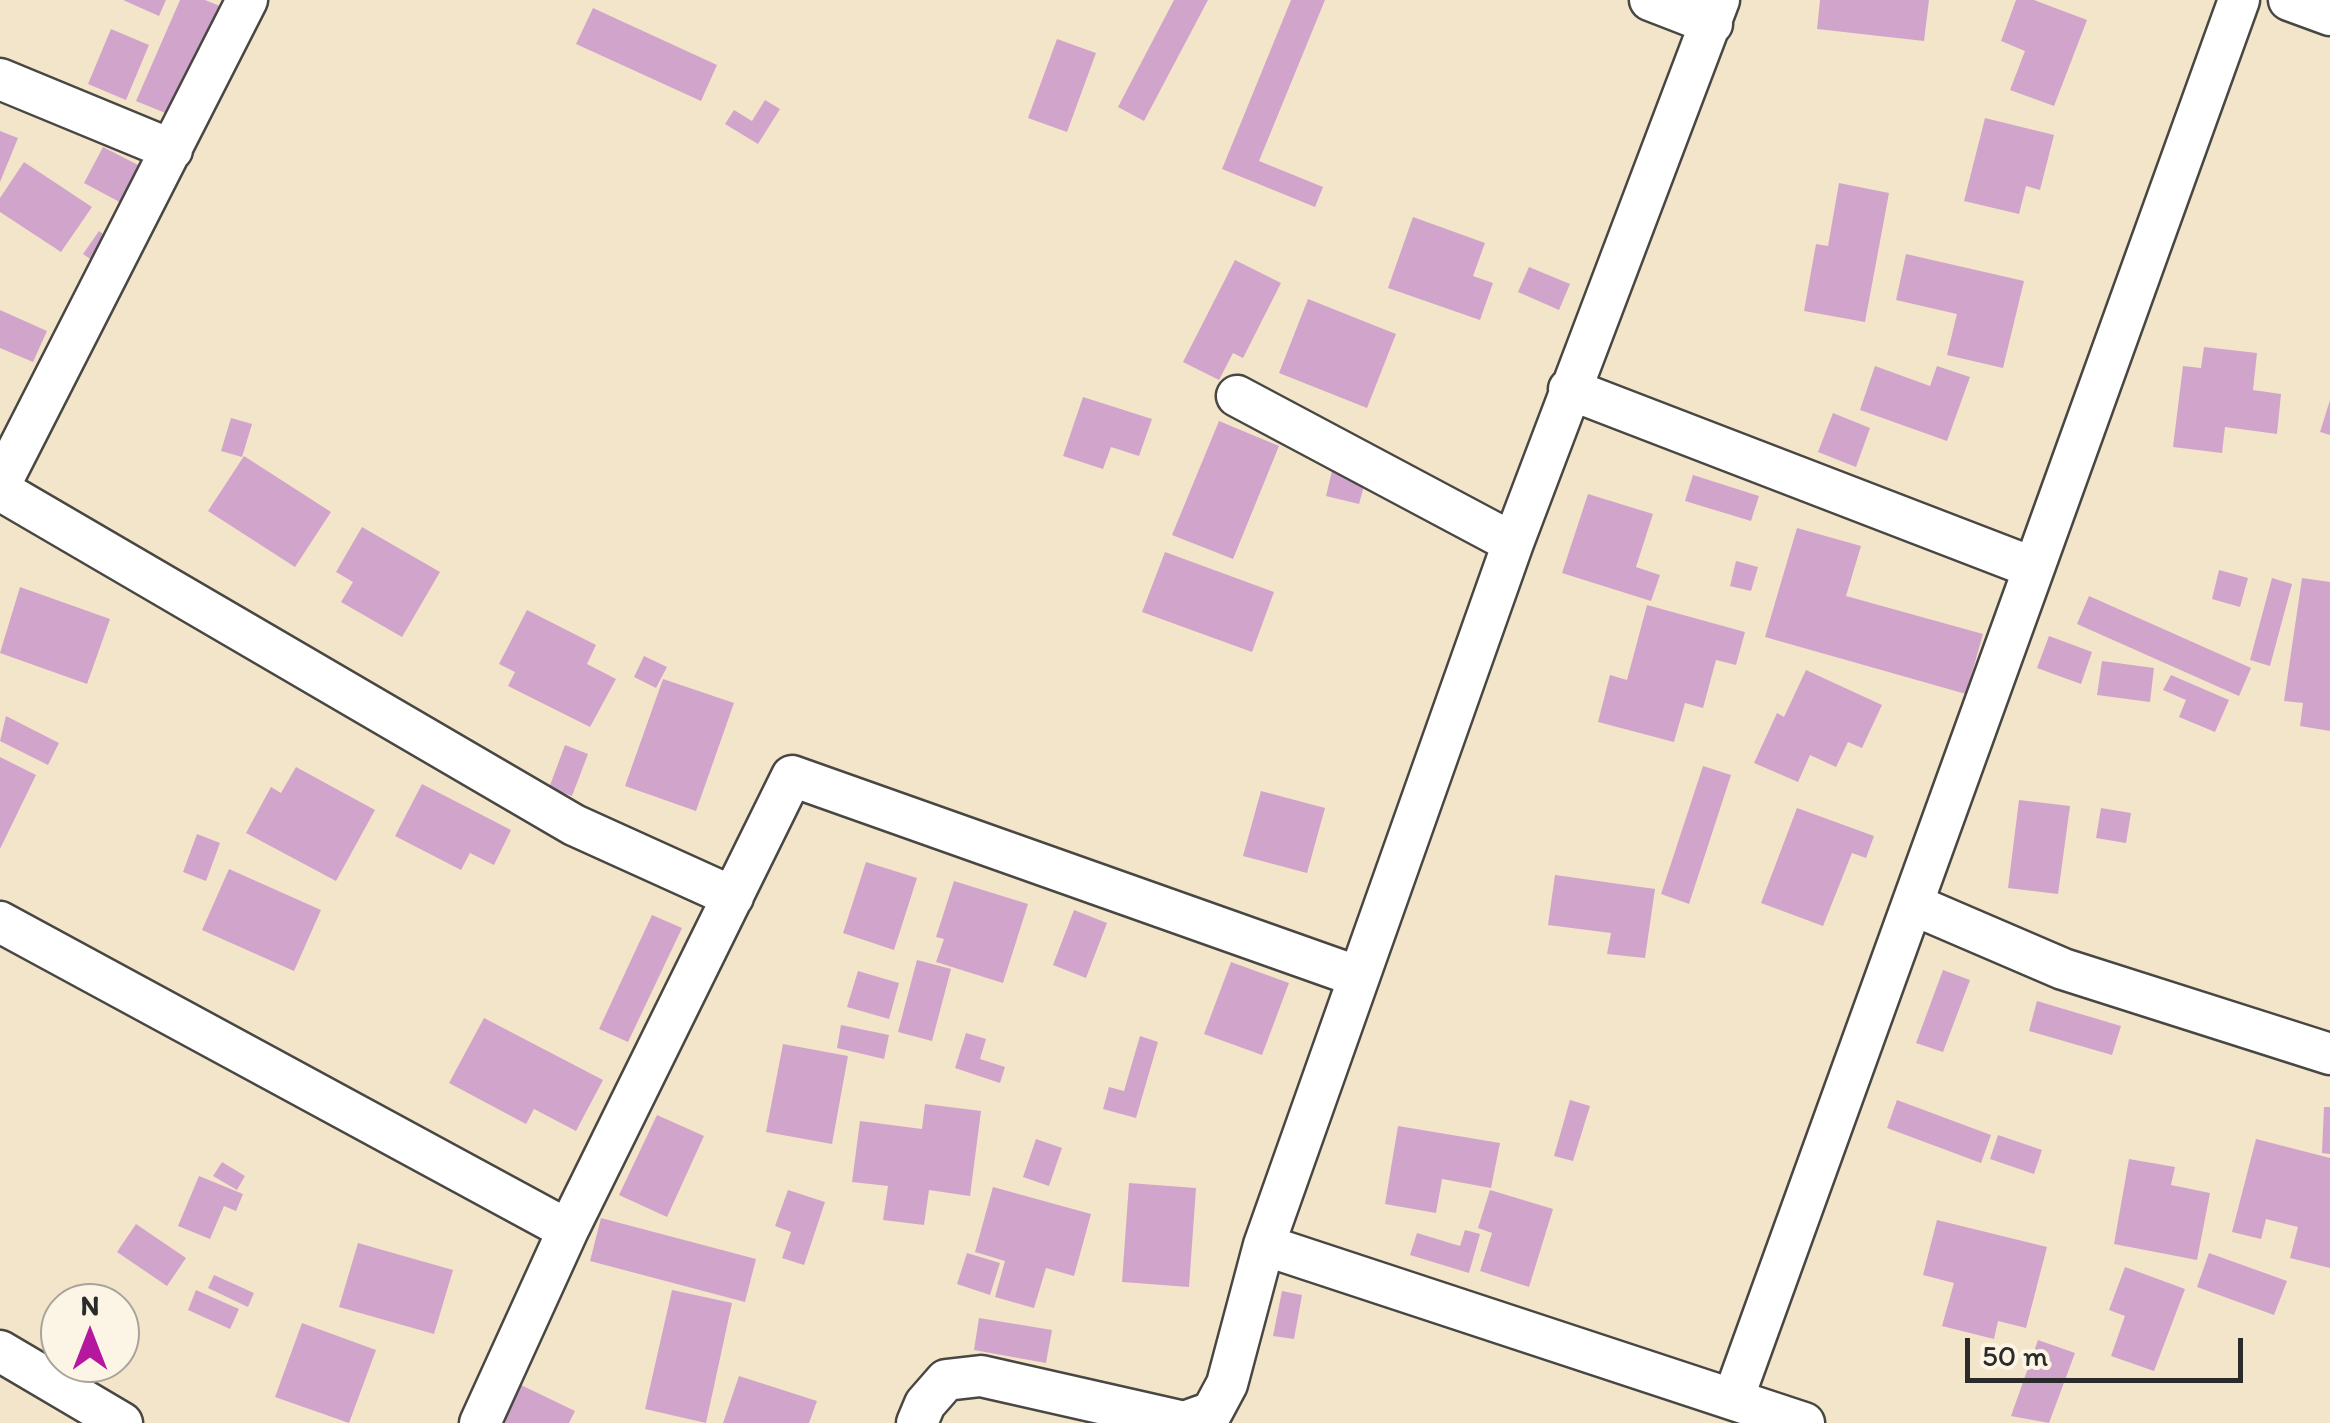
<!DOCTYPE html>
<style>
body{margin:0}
#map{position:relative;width:2330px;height:1423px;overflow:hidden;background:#f3e5c9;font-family:Itim,sans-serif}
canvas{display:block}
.north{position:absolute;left:40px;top:1283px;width:100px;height:100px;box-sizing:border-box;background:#fcf5e5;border:2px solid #a8a49b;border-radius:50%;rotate:0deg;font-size:28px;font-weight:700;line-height:40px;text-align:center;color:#2b2b2b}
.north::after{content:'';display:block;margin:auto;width:35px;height:45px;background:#b5179e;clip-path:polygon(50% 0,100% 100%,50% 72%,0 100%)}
.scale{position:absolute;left:1965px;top:1338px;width:278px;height:45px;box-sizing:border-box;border:5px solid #2b2b2b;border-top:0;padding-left:12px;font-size:30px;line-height:35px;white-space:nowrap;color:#2b2b2b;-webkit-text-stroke:8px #fcf5e5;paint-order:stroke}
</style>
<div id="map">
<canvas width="2330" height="1423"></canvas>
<div class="north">N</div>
<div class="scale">50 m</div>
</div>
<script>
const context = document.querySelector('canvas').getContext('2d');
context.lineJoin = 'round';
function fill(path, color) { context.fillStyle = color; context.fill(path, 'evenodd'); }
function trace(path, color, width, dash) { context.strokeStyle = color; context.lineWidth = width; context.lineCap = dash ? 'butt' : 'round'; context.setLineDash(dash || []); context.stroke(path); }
fill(new Path2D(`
 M123,0H166L159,16Z
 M180,0H205L220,6L175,117L136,101Z
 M1174,0H1208L1144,121L1118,107Z
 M1291,0H1325L1259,161L1323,187L1315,207L1222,169Z
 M1820,0H1929L1924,41L1817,29Z
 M2016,0H2034L2087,20L2054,106L2010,90L2025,51L2001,41Z
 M593,8L717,65L701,101L576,44Z
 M111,29L149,45L126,100L88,84Z
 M1057,39L1096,53L1067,132L1028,118Z
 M765,100L780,109L758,144L725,124L734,110L752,121Z
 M1985,118L2054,135L2040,190L2026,186L2019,214L1964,201Z
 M0,131L18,138L0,182Z
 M103,147L148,170L129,207L84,183Z
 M24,162L92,207L61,252L0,212V198Z
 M1839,183L1889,193L1865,322L1804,311L1816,244L1828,246Z
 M1413,217L1485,243L1473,276L1493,283L1480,320L1388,288Z
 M99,231L115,243L99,265L83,254Z
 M1906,254L2024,281L2003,368L1947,355L1957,314L1896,300Z
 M1235,260L1281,283L1243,358L1233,353L1219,380L1183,362Z
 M1529,267L1570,284L1559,310L1518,292Z
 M1308,299L1396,334L1367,408L1279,373Z
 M0,310L47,331L33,362L0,348Z
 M2204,347L2257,353L2253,390L2281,394L2277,434L2225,427L2222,453L2173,447L2183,366L2201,368Z
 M1875,366L1930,386L1937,366L1970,377L1947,441L1860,410Z
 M1083,397L1152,419L1139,456L1111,447L1103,469L1063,456Z
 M2330,400V435L2320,432Z
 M1833,413L1870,428L1856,467L1818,452Z
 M231,418L252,424L242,457L221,451Z
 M1219,421L1279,446L1233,559L1172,535Z
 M244,456L331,512L295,567L208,511Z
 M1332,471L1366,479L1359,504L1326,496Z
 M1693,475L1759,496L1751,521L1685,501Z
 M1588,494L1653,514L1636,567L1660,575L1651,601L1562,573Z
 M362,527L440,572L402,637L341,602L353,582L336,572Z
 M1797,528L1861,546L1846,596L1983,634L1966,694L1765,637Z
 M1165,552L1274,592L1252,652L1142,612Z
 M1736,561L1758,567L1751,591L1730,586Z
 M2219,570L2248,578L2240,607L2212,599Z
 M2272,578L2292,584L2270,666L2250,660Z
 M2302,578L2330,582V731L2300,726L2303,703L2284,701Z
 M20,587L110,619L87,684L0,653Z
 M2089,596L2251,668L2239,696L2077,624Z
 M1647,605L1745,632L1736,665L1716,660L1703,708L1685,703L1674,742L1598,722L1610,675L1627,680Z
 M527,610L596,645L587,664L616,679L590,727L508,686L515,672L499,664Z
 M2049,636L2092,652L2081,684L2037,668Z
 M644,656L667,667L656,688L634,677Z
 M2102,661L2154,668L2150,702L2097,695Z
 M1806,670L1882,705L1862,748L1848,742L1836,767L1810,755L1798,782L1754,763L1777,713L1784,717Z
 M2171,675L2229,700L2215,732L2179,717L2186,700L2163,690Z
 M663,679L734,703L696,811L625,786Z
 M6,716L59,743L48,765L0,741Z
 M565,745L588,754L572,796L549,788Z
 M0,757L36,775L0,849Z
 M1703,766L1731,775L1689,904L1661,894Z
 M296,767L375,810L336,881L246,833L271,787L281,793Z
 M422,784L511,830L494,865L470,853L461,870L395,836Z
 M1261,791L1325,808L1307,873L1243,856Z
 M2019,800L2070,806L2058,894L2008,888Z
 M1797,808L1874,836L1866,858L1852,853L1823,926L1761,903Z
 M2101,808L2131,813L2126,843L2096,838Z
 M197,834L220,843L206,881L183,872Z
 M866,862L917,878L894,950L843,933Z
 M229,869L321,910L294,971L202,930Z
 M1555,875L1655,889L1645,958L1607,954L1611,933L1548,925Z
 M954,881L1028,904L1003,983L936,962L944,939L936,937Z
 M1074,910L1107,923L1086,978L1053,965Z
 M652,915L682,928L628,1042L599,1029Z
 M917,960L951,969L932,1041L898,1032Z
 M1231,962L1289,983L1262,1055L1204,1034Z
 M1943,970L1970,980L1943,1052L1916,1043Z
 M858,971L899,983L889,1019L847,1007Z
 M2037,1001L2121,1026L2112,1055L2029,1031Z
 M484,1018L603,1080L576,1131L534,1109L526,1124L449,1083Z
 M841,1025L889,1035L884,1059L837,1048Z
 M966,1033L986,1039L980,1059L1005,1067L1000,1083L955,1068Z
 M1140,1036L1158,1042L1136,1118L1103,1109L1109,1087L1124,1091Z
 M783,1044L848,1056L832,1144L766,1132Z
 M1570,1100L1590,1106L1573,1161L1554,1156Z
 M1897,1100L1991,1135L1981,1163L1887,1128Z
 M925,1104L981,1111L970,1196L929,1190L924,1225L883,1220L888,1186L852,1182L860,1121L922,1129Z
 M2324,1107H2330V1154L2322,1153Z
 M657,1115L704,1136L667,1217L619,1195Z
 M1398,1126L1500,1143L1491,1188L1442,1179L1436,1213L1385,1204Z
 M1998,1135L2042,1150L2034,1174L1990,1159Z
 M1036,1139L1062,1148L1049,1186L1023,1177Z
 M2256,1139L2330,1158V1268L2290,1258L2298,1227L2266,1219L2261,1239L2232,1232Z
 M2129,1159L2175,1167L2171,1185L2210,1193L2197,1260L2114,1244Z
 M222,1162L245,1176L237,1190L213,1176Z
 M199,1176L243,1194L236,1211L224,1206L210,1239L178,1226Z
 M1129,1183L1196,1188L1189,1287L1122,1282Z
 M993,1187L1091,1214L1074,1276L1046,1268L1034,1308L995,1297L1005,1261L975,1252Z
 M788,1190L825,1202L804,1265L782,1258L791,1232L775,1226Z
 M1490,1190L1553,1209L1529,1287L1480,1271L1492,1233L1478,1228Z
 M601,1218L756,1259L745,1302L590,1261Z
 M1937,1220L2047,1247L2026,1328L1998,1321L1994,1339L1942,1326L1954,1283L1923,1275Z
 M136,1224L186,1258L167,1286L117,1252Z
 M1465,1230L1480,1234L1469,1273L1410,1255L1417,1233L1460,1246Z
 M358,1243L453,1270L434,1334L339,1307Z
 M967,1253L1000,1263L990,1295L957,1284Z
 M2209,1253L2287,1281L2274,1315L2197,1287Z
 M2125,1267L2185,1289L2154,1371L2111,1356L2125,1316L2109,1310Z
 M214,1275L254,1293L248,1307L208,1288Z
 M196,1290L239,1309L230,1329L188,1310Z
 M672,1290L732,1303L706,1423L645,1409Z
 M1282,1291L1302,1295L1294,1339L1273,1336Z
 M979,1318L1052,1330L1046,1363L974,1350Z
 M302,1323L376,1350L349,1423L275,1397Z
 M2038,1340L2075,1353L2049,1423L2011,1416Z
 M739,1376L817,1401L809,1423H723Z
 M521,1385L575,1411L569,1423H503Z`), '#d1a5cb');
const minor = new Path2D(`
 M1650,0L1712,24
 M2289,0L2330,15
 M0,79L172,150
 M1569,389L2034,568L1733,1399
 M1237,396L1513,543
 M0,485L247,0
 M0,490L574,825L733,897
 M2034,568L2239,0
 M1914,905L2063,969L2330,1054
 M0,922L568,1230
 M1264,1245L1804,1423
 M0,1351L122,1423
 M480,1423L568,1230L792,776L1359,977
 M917,1423L925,1404L946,1380L981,1376L1184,1422L1212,1412L1227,1384L1264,1245L1513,543L1719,0`);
trace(minor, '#494743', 45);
trace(minor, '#fff', 40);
</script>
